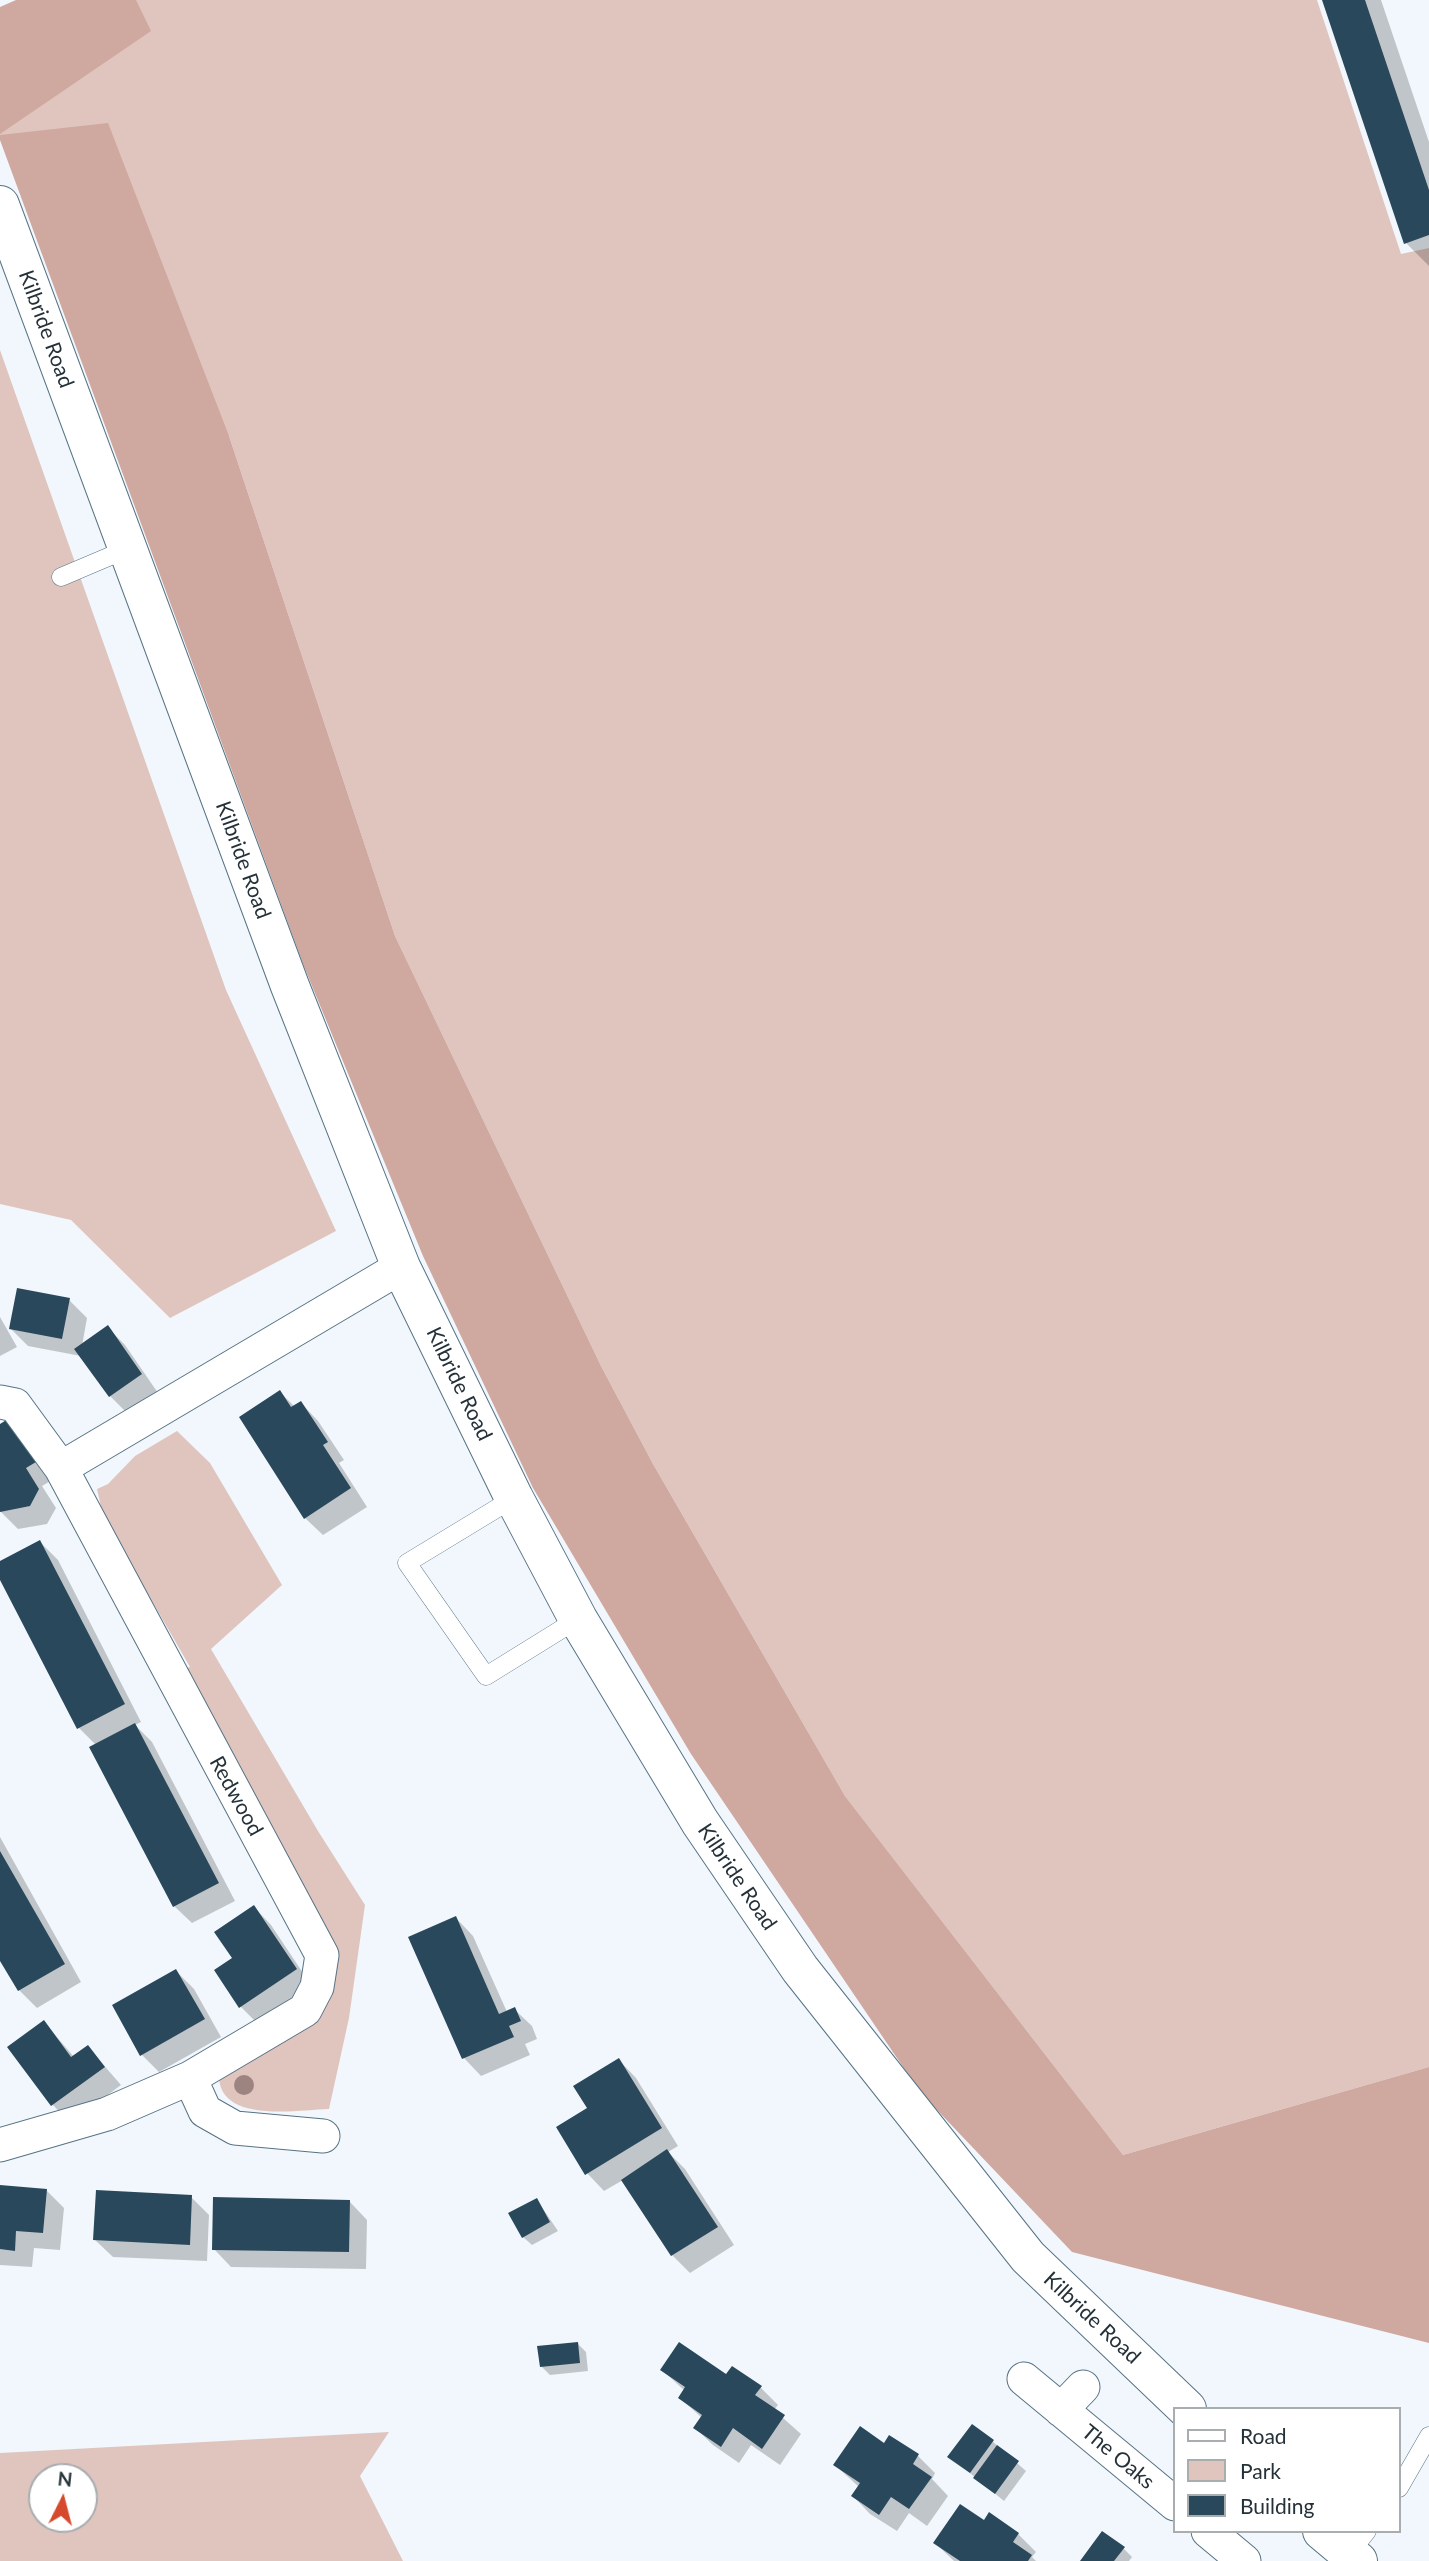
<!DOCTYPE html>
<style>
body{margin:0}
#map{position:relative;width:1429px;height:2561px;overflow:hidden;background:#f1f7fc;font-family:Lato,sans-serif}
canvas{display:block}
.legend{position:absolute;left:1173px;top:2407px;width:228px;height:126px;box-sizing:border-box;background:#fff;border:2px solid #a8adb0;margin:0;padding:9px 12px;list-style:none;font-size:21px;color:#253139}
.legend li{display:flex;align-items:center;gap:14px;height:35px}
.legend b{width:35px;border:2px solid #a8adb0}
.north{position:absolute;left:28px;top:2463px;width:70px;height:70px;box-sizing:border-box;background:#fff;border:2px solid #a8adb0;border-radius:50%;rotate:6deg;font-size:19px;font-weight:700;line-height:28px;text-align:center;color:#253139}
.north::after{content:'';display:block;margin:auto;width:24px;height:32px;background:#d54a2d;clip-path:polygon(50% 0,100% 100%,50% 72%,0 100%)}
</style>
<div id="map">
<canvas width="1429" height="2561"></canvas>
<ul class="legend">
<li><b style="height:9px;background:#fff"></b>Road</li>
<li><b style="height:19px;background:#e0c5bf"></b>Park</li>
<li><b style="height:19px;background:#2a485b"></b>Building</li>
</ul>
<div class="north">N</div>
</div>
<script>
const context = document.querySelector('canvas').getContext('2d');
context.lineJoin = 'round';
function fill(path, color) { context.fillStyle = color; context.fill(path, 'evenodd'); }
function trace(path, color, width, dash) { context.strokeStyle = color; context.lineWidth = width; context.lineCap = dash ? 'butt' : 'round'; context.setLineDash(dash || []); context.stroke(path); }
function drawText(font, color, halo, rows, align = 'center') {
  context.font = font + ' Lato,sans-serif'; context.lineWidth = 7; context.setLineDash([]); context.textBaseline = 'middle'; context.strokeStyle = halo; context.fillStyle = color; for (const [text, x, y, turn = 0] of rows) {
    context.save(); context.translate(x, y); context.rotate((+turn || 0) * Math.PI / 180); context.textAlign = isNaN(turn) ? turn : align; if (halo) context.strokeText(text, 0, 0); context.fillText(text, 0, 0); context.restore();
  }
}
fill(new Path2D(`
 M102,0H1317L1401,254L1429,248V2067L1123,2155L845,1796L653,1464L601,1366L395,936L229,436L0,135V50Z
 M0,350L226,990L336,1231L170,1318L71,1220L0,1204Z
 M177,1431L210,1463L282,1585L211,1649L318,1831L365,1905L349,2018L329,2109C296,2110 222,2123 219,2078L327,1991L183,1669L190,1667L103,1516L97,1489L108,1484L135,1456Z
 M389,2432L360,2476L403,2561H0V2453ZM42,2477H84V2519H42Z`), '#e0c5bf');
fill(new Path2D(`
 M16,0H136L151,31L0,134V7Z
 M108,123L229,436L395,936L601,1366L653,1464L845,1796L1123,2155L1429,2067V2343L1072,2252L920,2092L691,1754L533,1488L423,1256L303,964L0,140V135Z`), '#cfa89f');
fill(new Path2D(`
 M1324,0H1381L1429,142V266L1406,243Z
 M69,1300L87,1318L82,1346L108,1328L125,1345L158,1393L128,1414L110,1396L81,1356L28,1346L11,1329Z
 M0,1317L17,1347L0,1356Z
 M280,1392L295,1407L301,1403L318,1421L344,1460L339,1463L367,1507L323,1535L305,1518Z
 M8,1421L52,1480L42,1486L56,1508L47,1524L18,1529L0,1511V1426Z
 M40,1542L58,1560L141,1722L135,1725L152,1742L235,1901L192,1923L174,1906L96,1745L79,1728L0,1576V1563Z
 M0,1837L81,1982L37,2008L19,1990L0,1955Z
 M254,1907L271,1925L313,1988L258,2024L241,2007L234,1959Z
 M456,1918L473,1936L507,2012L514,2009L532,2026L537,2039L525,2044L530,2055L481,2076L464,2058L411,1938Z
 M176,1971L194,1989L221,2037L159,2072L142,2055Z
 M44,2022L74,2057L88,2047L121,2085L70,2123L53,2105L9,2047Z
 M619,2060L636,2078L678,2146L668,2152L685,2169L734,2245L690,2273L672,2255L623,2180L604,2191L587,2173L590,2108Z
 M0,2186L46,2190L64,2208L60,2250L34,2248L32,2267L0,2265Z
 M191,2197L209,2215L207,2261L113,2257L95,2240Z
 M537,2200L558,2231L532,2245L523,2237Z
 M350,2202L367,2220L366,2269L231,2267L214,2249Z
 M577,2343L586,2352L588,2371L550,2375L541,2366Z
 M662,2370L727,2377L760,2387L778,2405L774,2410L801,2434L780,2465L751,2445L739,2463L713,2445L695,2428L702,2418L680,2398L685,2391Z
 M992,2441L1026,2471L1004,2501L949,2456Z
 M884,2445L918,2456L935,2473L932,2479L948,2496L927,2526L909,2513L897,2531L870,2514L853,2496L859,2487L835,2465Z
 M985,2523L1018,2534L1036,2552L1032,2557L1036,2561H954L935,2543Z
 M1124,2549L1132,2557L1129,2561H1083Z`), '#0003');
fill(new Path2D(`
 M1322,0H1365L1429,190V235L1404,244Z
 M17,1288L70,1298L62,1339L9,1329Z
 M108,1325L142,1374L109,1397L74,1349Z
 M280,1390L291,1407L301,1401L328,1442L323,1445L351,1488L304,1519L239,1417Z
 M8,1419L36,1462L26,1468L39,1489L30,1506L0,1512V1424Z
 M40,1540L125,1704L77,1729L0,1580V1561Z
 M135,1723L219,1883L173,1907L89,1747Z
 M0,1851L65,1964L18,1991L0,1961Z
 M254,1905L297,1969L239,2008L214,1970L232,1958L214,1932Z
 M456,1916L499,2014L515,2007L521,2021L509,2026L514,2037L462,2059L408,1937Z
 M176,1969L205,2019L140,2056L112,2005Z
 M44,2020L71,2057L88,2045L105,2067L51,2106L7,2047Z
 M619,2058L662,2128L585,2175L556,2127L587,2108L573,2086Z
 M667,2149L718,2227L671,2256L621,2180Z
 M0,2185L47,2189L43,2233L16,2231L15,2251L0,2249Z
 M96,2190L192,2195L190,2245L93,2240Z
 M213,2197L350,2200L349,2252L212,2250Z
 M537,2198L550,2222L522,2238L508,2213Z
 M578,2342L580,2363L540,2367L537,2346Z
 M679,2342L726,2374L732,2366L762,2386L755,2395L785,2415L762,2449L733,2428L721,2447L693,2428L702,2415L678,2398L685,2387L660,2370Z
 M972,2424L994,2440L970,2473L947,2457Z
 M860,2426L884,2443L889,2435L919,2454L913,2464L932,2477L909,2509L891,2497L879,2515L851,2496L860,2483L833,2465Z
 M997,2445L1019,2461L995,2494L973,2478Z
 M960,2504L984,2520L989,2512L1019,2533L1013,2542L1032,2555L1028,2561H960L933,2543Z
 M1102,2531L1125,2547L1114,2561H1080Z`), '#2a485b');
const lane = new Path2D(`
 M61,577L127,549
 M514,1498L407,1563L486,1676L578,1619
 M1399,2488L1429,2436
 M1349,2554L1367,2531`);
const street = new Path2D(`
 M0,1402L15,1405L61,1468L322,1955L317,1987L305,2010L190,2078L107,2114L0,2145
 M61,1468L401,1267
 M190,2078L205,2111L235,2128L323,2136
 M1024,2379L1175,2504
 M1061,2410L1083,2387
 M1208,2531L1244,2561`);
const secondary = new Path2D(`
 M0,205L290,986L401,1267L514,1498L578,1619L700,1822L800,1969L1028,2257L1187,2409
 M1322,2531L1358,2561`);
trace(lane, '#577385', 19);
trace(street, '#577385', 35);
trace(secondary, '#577385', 40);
trace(lane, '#fff', 18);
trace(street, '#fff', 33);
trace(secondary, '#fff', 38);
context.fillStyle = '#9d8480';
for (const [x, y] of [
 [244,2085]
]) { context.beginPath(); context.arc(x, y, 10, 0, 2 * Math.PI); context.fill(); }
drawText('21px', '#253139', '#fff', [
 ["Kilbride Road",46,329,70],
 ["Kilbride Road",243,860,70],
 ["Kilbride Road",459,1384,64],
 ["Redwood",236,1796,61],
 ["Kilbride Road",737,1877,56],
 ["Kilbride Road",1092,2318,43],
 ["The Oaks",1118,2457,40]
]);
</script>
